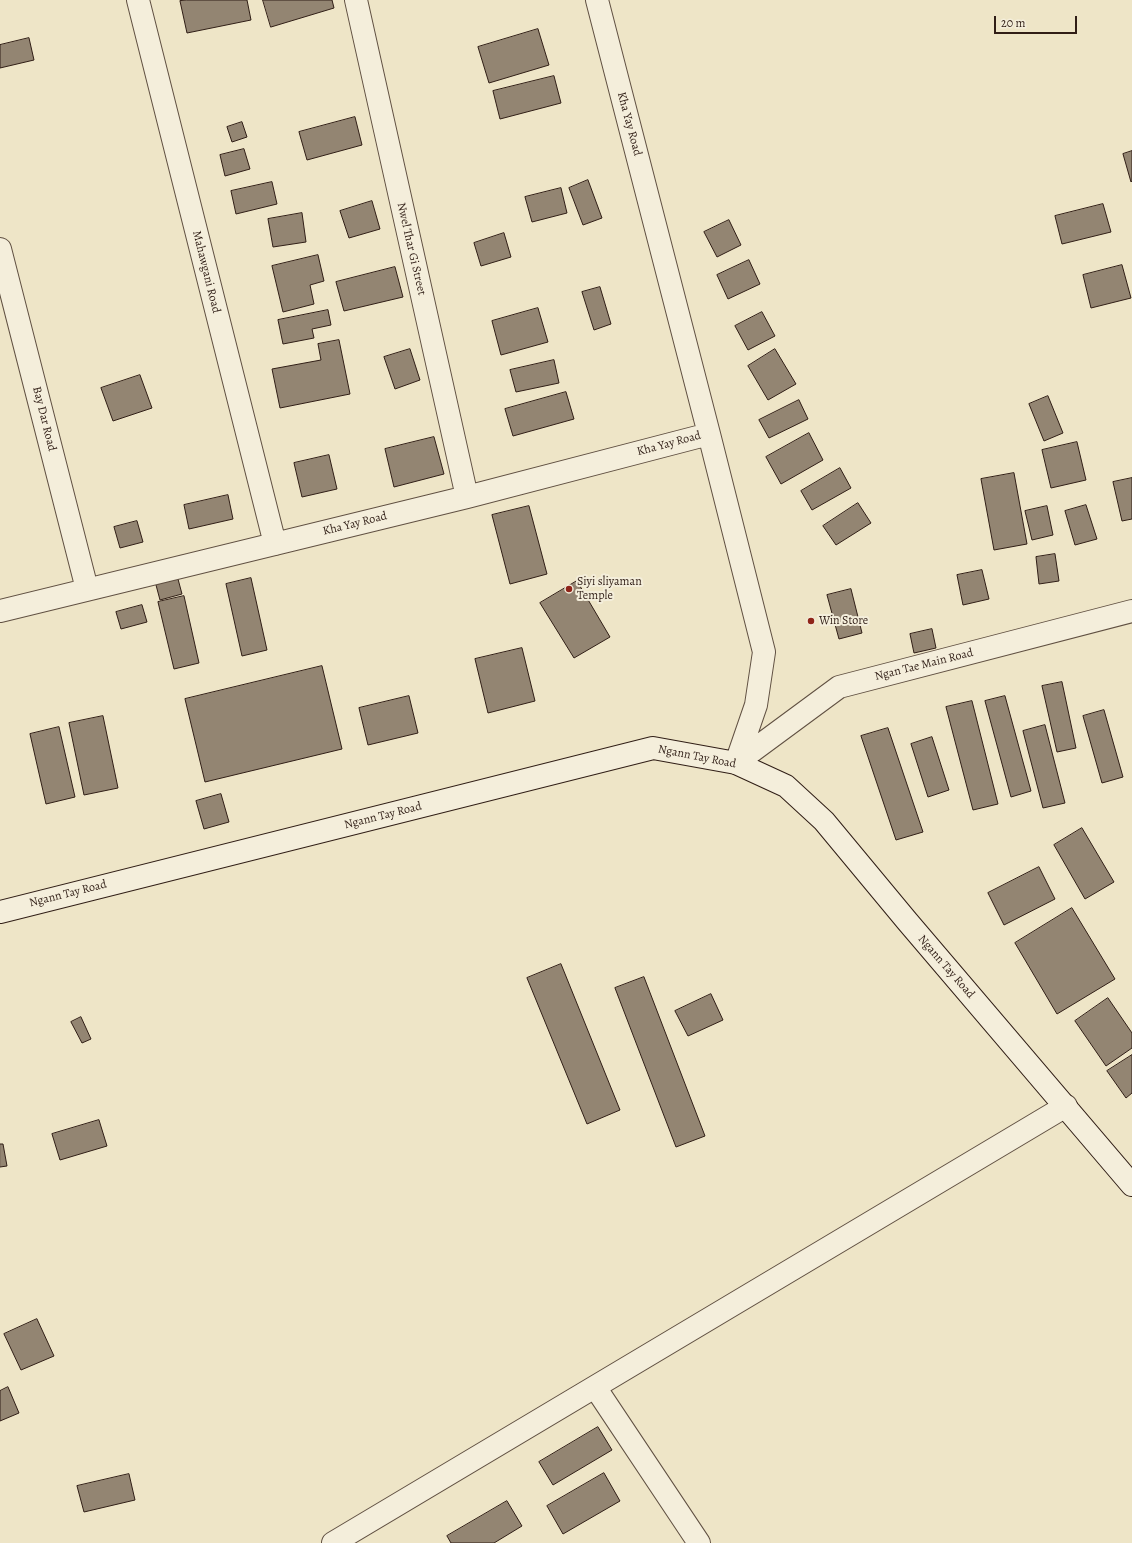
<!DOCTYPE html>
<style>
body{margin:0}
#map{position:relative;width:1132px;height:1543px;overflow:hidden;background:#eee5c7;font-family:Alegreya,serif}
canvas{display:block}
.scale{position:absolute;left:994px;top:16px;width:83px;height:18px;box-sizing:border-box;border:2px solid #301e16;border-top:0;padding-left:5px;font-size:12px;line-height:14px;white-space:nowrap;color:#301e16;-webkit-text-stroke:3px #f4eedb;paint-order:stroke}
</style>
<div id="map">
<canvas width="1132" height="1543"></canvas>
<div class="scale">20 m</div>
</div>
<script>
const context = document.querySelector('canvas').getContext('2d');
context.lineJoin = 'round';
function fill(path, color) { context.fillStyle = color; context.fill(path, 'evenodd'); }
function trace(path, color, width, dash) { context.strokeStyle = color; context.lineWidth = width; context.lineCap = dash ? 'butt' : 'round'; context.setLineDash(dash || []); context.stroke(path); }
function drawText(font, color, halo, rows, align = 'center') {
  context.font = font + ' Alegreya,serif'; context.lineWidth = 4; context.setLineDash([]); context.textBaseline = 'middle'; context.strokeStyle = halo; context.fillStyle = color; for (const [text, x, y, turn = 0] of rows) {
    context.save(); context.translate(x, y); context.rotate((+turn || 0) * Math.PI / 180); context.textAlign = isNaN(turn) ? turn : align; if (halo) context.strokeText(text, 0, 0); context.fillText(text, 0, 0); context.restore();
  }
}
const building = new Path2D(`
 M187,0H247L251,20L187,33L180,1Z
 M263,0H332L334,8L271,27Z
 M538,29L549,65L489,83L478,47Z
 M29,38L34,60L0,68V45Z
 M554,76L561,103L500,119L493,91Z
 M355,117L362,145L307,160L299,132Z
 M242,122L247,137L232,142L227,127Z
 M244,149L250,169L225,176L220,155Z
 M1132,151V181L1131,182L1123,154Z
 M588,180L602,218L583,225L569,188Z
 M272,182L277,204L236,214L231,191Z
 M561,188L567,213L532,222L525,197Z
 M372,201L380,229L349,238L340,211Z
 M1103,204L1111,232L1062,244L1055,216Z
 M302,213L306,242L273,247L268,219Z
 M729,220L741,245L717,257L704,232Z
 M504,233L511,257L481,266L474,243Z
 M318,255L324,281L310,285L314,304L283,312L272,266Z
 M749,260L760,284L728,299L717,275Z
 M1122,265L1131,298L1091,308L1083,275Z
 M395,267L403,297L344,311L336,282Z
 M600,287L611,324L594,330L582,292Z
 M538,308L548,342L501,355L492,321Z
 M328,310L331,325L312,329L314,338L283,344L278,320Z
 M762,312L775,336L748,350L735,326Z
 M339,340L350,394L280,408L272,369L321,360L318,344Z
 M410,349L420,380L395,389L384,357Z
 M775,349L796,384L768,400L748,366Z
 M554,360L559,383L516,392L510,370Z
 M140,375L152,408L113,421L101,388Z
 M566,392L574,419L513,436L505,409Z
 M1048,396L1063,433L1044,441L1029,404Z
 M799,400L808,419L769,438L759,420Z
 M809,433L823,460L781,484L766,457Z
 M434,437L444,474L394,487L385,449Z
 M1077,442L1086,480L1051,488L1042,450Z
 M329,455L337,489L302,497L294,463Z
 M840,468L851,488L812,510L801,491Z
 M1014,473L1027,544L994,550L981,479Z
 M1132,478V519L1122,521L1113,482Z
 M228,495L233,519L189,529L184,505Z
 M858,503L871,523L836,545L823,526Z
 M1086,505L1097,539L1075,545L1065,511Z
 M529,506L547,574L510,584L492,515Z
 M1047,506L1053,535L1032,540L1025,511Z
 M137,521L143,542L120,548L114,527Z
 M1055,554L1059,581L1039,584L1036,557Z
 M982,570L989,599L963,605L957,575Z
 M251,578L267,650L242,656L226,584Z
 M178,579L182,594L160,600L156,585Z
 M577,581L610,637L574,658L540,603Z
 M851,589L862,633L839,639L827,595Z
 M184,596L199,663L174,669L158,602Z
 M142,605L147,622L121,629L116,612Z
 M932,629L936,648L914,653L910,634Z
 M522,648L535,701L488,713L475,659Z
 M322,666L342,749L205,782L185,699Z
 M1062,682L1076,748L1057,752L1042,686Z
 M409,696L418,733L368,745L359,708Z
 M1005,696L1031,791L1011,797L985,701Z
 M972,701L998,804L973,810L946,707Z
 M1104,710L1123,777L1102,783L1083,716Z
 M103,716L118,788L84,795L69,723Z
 M1045,725L1065,803L1043,808L1023,731Z
 M59,727L75,797L46,804L30,734Z
 M888,728L923,832L896,840L861,736Z
 M932,737L949,790L928,797L911,744Z
 M221,794L229,822L204,829L196,801Z
 M1082,828L1114,882L1085,899L1054,845Z
 M1039,867L1055,899L1004,925L988,893Z
 M1072,908L1115,979L1057,1014L1015,943Z
 M561,964L620,1110L587,1124L527,978Z
 M644,977L705,1136L676,1147L615,988Z
 M711,994L723,1020L688,1036L675,1011Z
 M1108,998L1132,1033V1048L1106,1066L1075,1021Z
 M81,1017L91,1039L82,1043L71,1022Z
 M1132,1055V1093L1126,1098L1107,1071Z
 M99,1120L107,1146L60,1160L52,1134Z
 M0,1144H3L7,1166L0,1167Z
 M37,1319L54,1356L21,1370L4,1334Z
 M8,1387L19,1413L0,1421V1391Z
 M598,1427L612,1450L553,1485L539,1462Z
 M604,1473L620,1501L563,1534L547,1506Z
 M129,1474L135,1500L84,1512L77,1486Z
 M507,1501L522,1526L494,1543H451L447,1536Z`);
fill(building, '#938572');
trace(building, '#301e16', 1);
const minor = new Path2D(`
 M138,0L275,544
 M356,0L467,497
 M597,0L709,434L764,652L756,705L736,763
 M0,249L87,589
 M0,611L467,497L709,434
 M736,763L839,687L1132,611
 M595,1387L699,1543
 M333,1543L1066,1106`);
const secondary = new Path2D(`
 M0,912L653,748L736,763L786,786L824,821L907,921L1132,1185`);
trace(minor, '#605042', 24);
trace(secondary, '#301e16', 24);
trace(minor, '#f4eedb', 22);
trace(secondary, '#f4eedb', 22);
for (const [x, y, r, color] of [
 [569,589,4,"#8f2418"],
 [811,621,4,"#8f2418"]
]) { const dot = new Path2D(); dot.arc(x, y, r, 0, 2 * Math.PI); context.fillStyle = color; context.fill(dot); trace(dot, '#f4eedb', 1.5); }
drawText('12px', '#301e16', '#f4eedb', [
 ["Kha Yay Road",629,124,75],
 ["Nwel Thar Gi Street",411,249,77],
 ["Mahawgani Road",206,272,76],
 ["Bay Dar Road",44,419,76],
 ["Kha Yay Road",669,444,-15],
 ["Kha Yay Road",355,524,-14],
 ["Ngan Tae Main Road",924,665,-14],
 ["Ngann Tay Road",697,757,11],
 ["Ngann Tay Road",383,816,-14],
 ["Ngann Tay Road",68,894,-14],
 ["Ngann Tay Road",946,967,49]
]);
drawText('12px', '#301e16', '#f4eedb', [
 ["Siyi sliyaman",577,582],
 ["Temple",577,596],
 ["Win Store",819,621]
], 'left');
</script>
